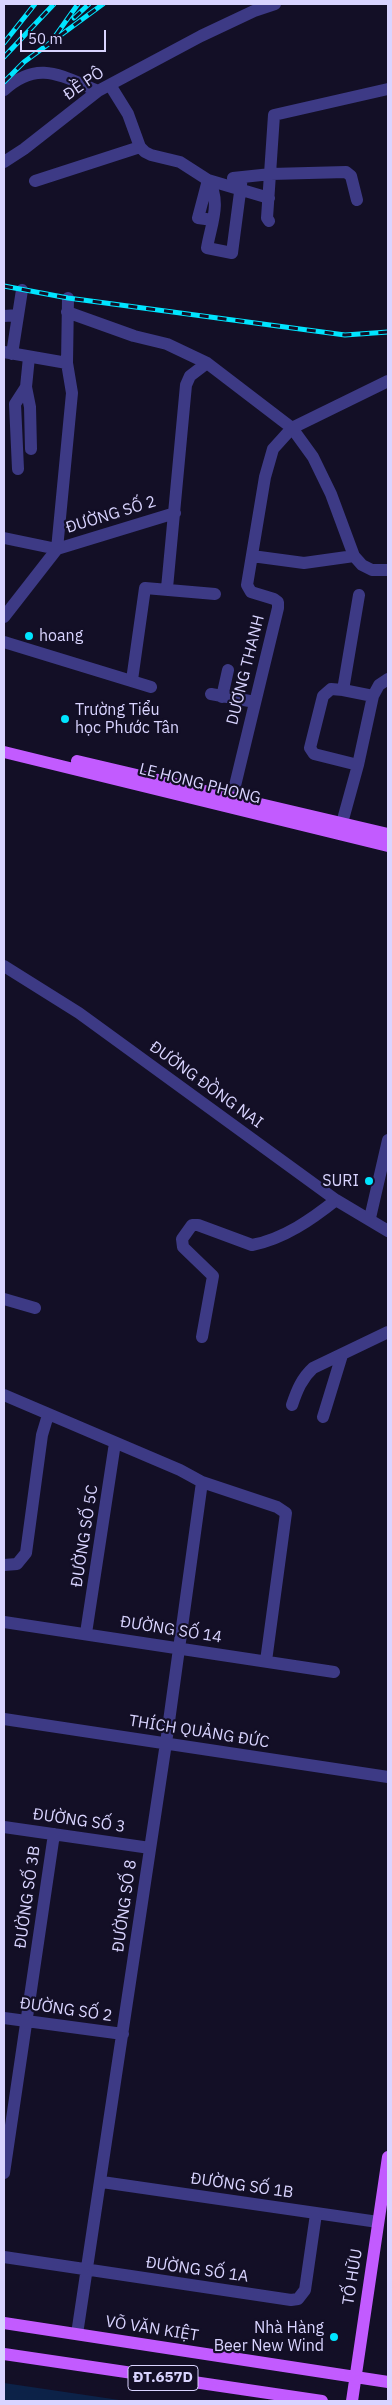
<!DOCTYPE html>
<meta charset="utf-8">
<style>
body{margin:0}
#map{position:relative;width:392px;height:2405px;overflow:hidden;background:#130f26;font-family:"IBM Plex Sans",sans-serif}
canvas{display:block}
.frame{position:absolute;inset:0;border:5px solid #d9d4ff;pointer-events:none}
.scale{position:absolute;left:20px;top:30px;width:86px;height:22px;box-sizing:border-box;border:2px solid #d9d4ff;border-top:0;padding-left:6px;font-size:15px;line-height:18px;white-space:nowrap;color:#d9d4ff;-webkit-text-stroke:4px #130f26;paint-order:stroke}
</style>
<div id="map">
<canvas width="392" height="2405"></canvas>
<div class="frame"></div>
<div class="scale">50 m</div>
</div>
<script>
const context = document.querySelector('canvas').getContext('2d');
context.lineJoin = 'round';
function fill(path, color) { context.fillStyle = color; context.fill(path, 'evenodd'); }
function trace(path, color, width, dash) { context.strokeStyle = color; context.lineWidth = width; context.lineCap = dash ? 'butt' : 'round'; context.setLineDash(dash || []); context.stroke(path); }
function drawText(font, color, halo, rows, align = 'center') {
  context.font = font + ' "IBM Plex Sans",sans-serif'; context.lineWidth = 4.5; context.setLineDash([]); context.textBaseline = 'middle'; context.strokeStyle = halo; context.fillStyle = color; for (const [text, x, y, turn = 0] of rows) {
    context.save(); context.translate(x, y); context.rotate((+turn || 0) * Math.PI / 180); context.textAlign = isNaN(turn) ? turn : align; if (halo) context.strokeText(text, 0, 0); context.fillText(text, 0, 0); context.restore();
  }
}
fill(new Path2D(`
 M4,2383L126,2401H4Z`), '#0c2248');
trace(new Path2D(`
 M110,85L128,114L140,147L145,152L151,155L180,162L208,180L269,198
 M4,90C38,59 61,76 98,91
 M4,162L24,149L98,91L201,36L254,11L275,4
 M233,178L271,174L346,172L351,176L357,200
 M208,180C222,202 211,224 207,248L232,253L242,177
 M208,180L198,218L213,220
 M35,181L140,147
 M269,221L267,218L274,115L388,89
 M67,312L134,336L167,344L207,363L292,428L313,457L331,494L354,556L362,565L372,570H388
 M4,316L18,315
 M4,352L67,363
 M12,354L22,290
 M26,387L30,407L31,449
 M18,469L15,404L26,387L29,357
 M4,538L57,549L175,513
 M252,556L304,563L354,556
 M167,588L186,385L190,376L207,363
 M4,617L57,549L72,393L67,363L68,298
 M4,642L151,687
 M132,680L145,588L215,594
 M343,690L373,696
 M211,694L255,702
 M222,697L228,670
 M358,765L314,754L310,748L323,696L331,689L343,690L359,595
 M232,798L278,608V602L274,599L251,592L247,585L265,477L273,449L292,428L388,381
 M342,823L358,765L373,696L379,685L388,679
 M4,966L79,1013L336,1200L388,1231
 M370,1218L388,1140
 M4,1299L35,1308
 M202,1337L213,1276L183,1247L182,1239L192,1225H198L252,1245C284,1239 312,1219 336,1200
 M4,1395L180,1470L202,1482L277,1507L286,1513L266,1661
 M292,1405C297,1390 302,1378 313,1368L388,1332
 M323,1417L342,1355
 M4,1565L17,1564L26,1553L42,1435L48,1415
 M4,1622L334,1672
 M86,1633L115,1443
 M4,1719L388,1777
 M4,1827L150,1848
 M4,2018L123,2034
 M4,2173L54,1834
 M102,2182L378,2222
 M4,2257L291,2300L298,2299L305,2290L316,2214
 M77,2334L166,1743L202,1482`), '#3d3a85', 12);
trace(new Path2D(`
 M4,752L388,846
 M77,761L388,834
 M4,2323L388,2382
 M4,2354L322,2401
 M352,2401L388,2157`), '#c25bff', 12);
const rail = new Path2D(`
 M74,18L89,4
 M56,35L78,4
 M4,43L35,4
 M4,57L54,4
 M4,82L24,62L103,4
 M4,286L68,298L345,335L388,332`);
trace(rail, '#00e5ff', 5);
trace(rail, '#130f26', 3, [9]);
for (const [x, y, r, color] of [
 [29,636,5,"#00e5ff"],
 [65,719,5,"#00e5ff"],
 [369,1181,5,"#00e5ff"],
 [334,2337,5,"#00e5ff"]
]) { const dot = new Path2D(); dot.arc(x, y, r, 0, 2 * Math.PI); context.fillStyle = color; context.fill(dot); trace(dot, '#130f26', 2); }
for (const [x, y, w] of [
 [163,2378,70]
]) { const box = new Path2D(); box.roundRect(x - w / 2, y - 12.5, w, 25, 4); context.fillStyle = '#130f26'; context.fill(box); trace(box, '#d9d4ff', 1); }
drawText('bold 15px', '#d9d4ff', null, [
 ["ĐT.657D",163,2378]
]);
drawText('16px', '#d9d4ff', '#130f26', [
 ["ĐỀ PÔ",84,84,-34],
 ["ĐƯỜNG SỐ 2",111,515,-17],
 ["DƯƠNG THANH",246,670,-76],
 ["LE HONG PHONG",200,784,14],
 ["ĐƯỜNG ĐỒNG NAI",206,1085,36],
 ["ĐƯỜNG SỐ 5C",85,1536,-81],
 ["ĐƯỜNG SỐ 14",171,1630,9],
 ["THÍCH QUẢNG ĐỨC",199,1732,9],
 ["ĐƯỜNG SỐ 3",79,1821,8],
 ["ĐƯỜNG SỐ 3B",28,1897,-82],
 ["ĐƯỜNG SỐ 8",125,1906,-82],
 ["ĐƯỜNG SỐ 2",66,2010,8],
 ["ĐƯỜNG SỐ 1B",242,2186,8],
 ["ĐƯỜNG SỐ 1A",197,2270,8],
 ["TỐ HỮU",353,2277,-81],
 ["VÕ VĂN KIỆT",152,2329,9]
]);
drawText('16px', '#d9d4ff', '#130f26', [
 ["hoang",39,636],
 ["Trường Tiểu",75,710],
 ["học Phước Tân",75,728],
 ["SURI",359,1181,"right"],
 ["Nhà Hàng",324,2328,"right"],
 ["Beer New Wind",324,2346,"right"]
], 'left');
</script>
